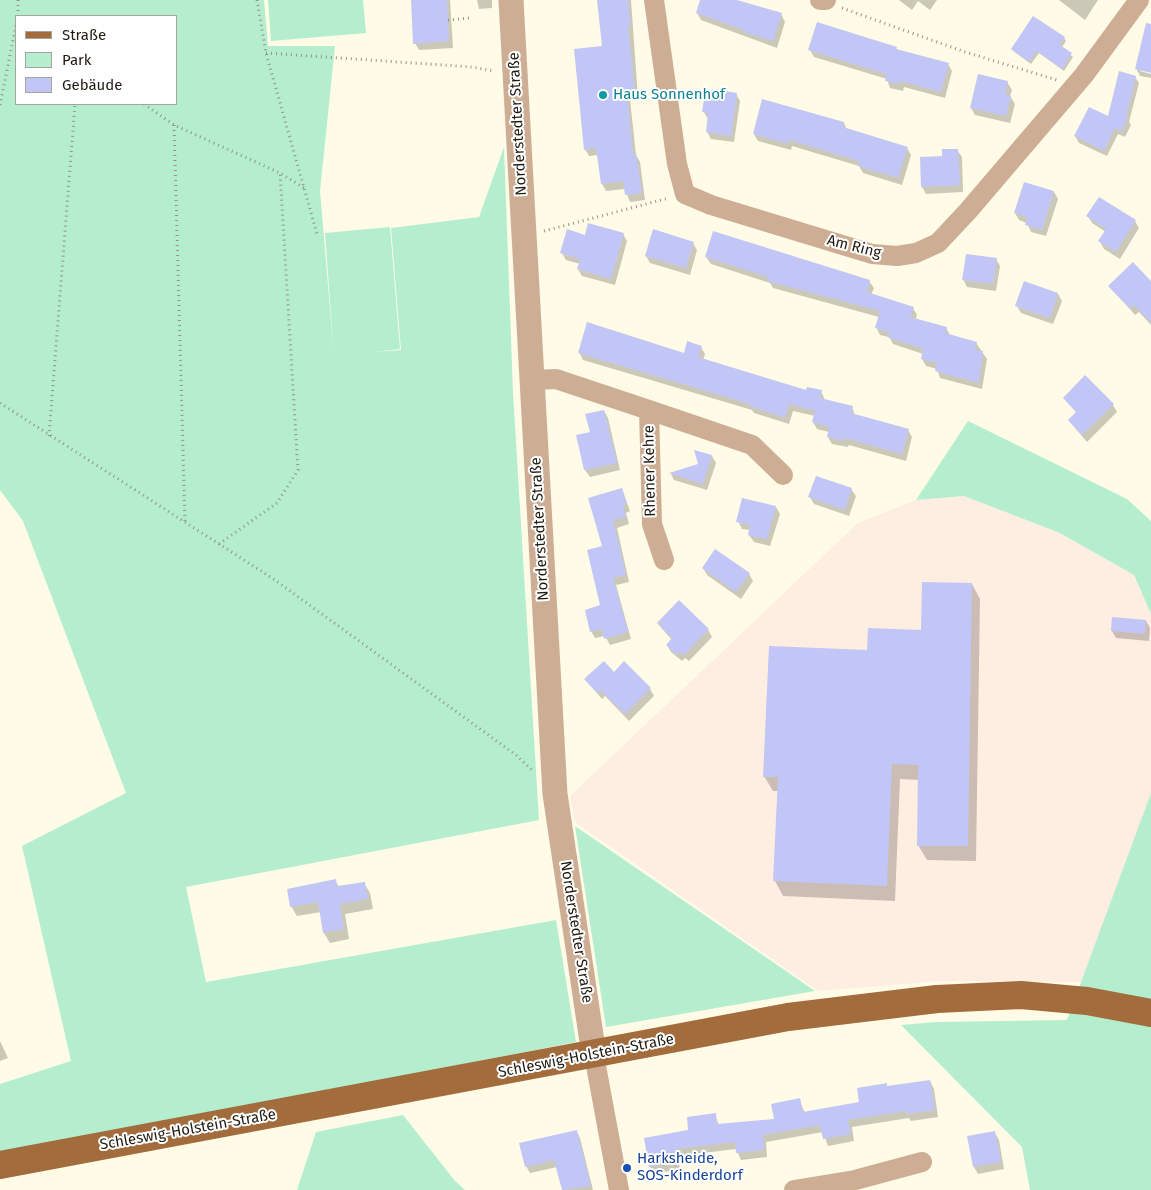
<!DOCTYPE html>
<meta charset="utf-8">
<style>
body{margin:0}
#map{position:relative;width:1151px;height:1190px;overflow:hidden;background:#fffbe7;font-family:"Fira Sans",sans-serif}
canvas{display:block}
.legend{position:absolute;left:15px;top:15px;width:162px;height:90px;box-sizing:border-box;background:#fff;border:1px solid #a5a49f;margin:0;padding:6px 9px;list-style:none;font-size:15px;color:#1e1b0f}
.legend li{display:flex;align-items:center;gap:10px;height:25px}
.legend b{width:25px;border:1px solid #a5a49f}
</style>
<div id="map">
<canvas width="1151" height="1190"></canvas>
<ul class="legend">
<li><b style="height:6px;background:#a36c3d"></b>Straße</li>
<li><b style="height:14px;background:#b4eece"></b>Park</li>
<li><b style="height:14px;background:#c1c6f6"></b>Gebäude</li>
</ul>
</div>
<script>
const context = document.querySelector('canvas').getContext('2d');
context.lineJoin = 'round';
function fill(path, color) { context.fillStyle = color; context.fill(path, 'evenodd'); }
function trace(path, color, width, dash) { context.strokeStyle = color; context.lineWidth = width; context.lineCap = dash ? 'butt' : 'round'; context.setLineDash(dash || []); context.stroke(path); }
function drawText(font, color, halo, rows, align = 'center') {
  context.font = font + ' "Fira Sans",sans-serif'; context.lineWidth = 4; context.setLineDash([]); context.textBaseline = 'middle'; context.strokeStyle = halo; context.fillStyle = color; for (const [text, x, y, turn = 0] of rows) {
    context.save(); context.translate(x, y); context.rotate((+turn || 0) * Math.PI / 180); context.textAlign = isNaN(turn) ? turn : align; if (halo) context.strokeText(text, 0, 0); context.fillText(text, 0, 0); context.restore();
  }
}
fill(new Path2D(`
 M964,496L1060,533L1134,575L1151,614V793L1082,982L940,981L818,991L575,822L570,796L858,523L916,500Z`), '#feede1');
fill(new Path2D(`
 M0,0H264L268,46H335L320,191L334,356L325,233L390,227L400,349L372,352L401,350L391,228L479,217L504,147L513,393L539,820L186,887L206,982L556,920L576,1042L0,1155V1084L71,1061L22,846L126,793L23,521L0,490ZM16,16H176V104H16Z
 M268,0H363L366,33L271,41Z
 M968,421L1127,499L1151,521V614L1134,575L1060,533L964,496L916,500Z
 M1151,793V1190H1030L1022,1147L901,1025L936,1022L1067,1020Z
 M575,826L815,991L606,1027Z
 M403,1115L455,1181L465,1190H297L316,1132Z`), '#b4eece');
fill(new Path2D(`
 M412,0H450L453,48L419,50L415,43Z
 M477,0H492V8L479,9Z
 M598,0H631L638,98L630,99L636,155L640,162L645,200L630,202L625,189L606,191L602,184L598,155L589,156L585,149L604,47Z
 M701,0H733L781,14L785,22L777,48L701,20L697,13Z
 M899,0H937L930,10L918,1L912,10Z
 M1059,0H1098L1085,20Z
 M1064,38L1066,41L1062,47L1073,57L1064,71L1039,53L1031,64L1012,50Z
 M1151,46V71L1140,69V71L1151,74V78L1140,76L1136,68Z
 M896,48L898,50L948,64L952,71L945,98L904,87L903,91L890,88L887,79L814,57L810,50Z
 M1135,77L1139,83L1129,122L1131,125L1125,137L1118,134L1107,156L1079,143L1075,136L1109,118Z
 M1007,82L1012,90L1010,96L1015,104L1010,123L975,115L971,108Z
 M736,94L740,101L734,142L711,139L707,132L708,119L704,112Z
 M844,123L847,130L907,148L911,155L902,185L863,173L859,166L792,146L791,150L758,141L754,134Z
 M957,150L962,157L963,192L926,194L922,187Z
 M1054,192L1058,199L1046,236L1031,232L1027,223L1019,220L1015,213Z
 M1088,216L1135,221L1139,228L1120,259L1104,249L1100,241L1106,232L1092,223Z
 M623,234L627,241L615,285L582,276L578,269L580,264L566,260L562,253L586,236Z
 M693,243L697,250L690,275L650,263L646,256Z
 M706,257L869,281L874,288L871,295L913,308L917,315L915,320L946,328L950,335L976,343L987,359L982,389L940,378L937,369L926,366L922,359L923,354L893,344L889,337L880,335L876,327L879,317L773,288L770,283L711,264Z
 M996,259L1000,266L996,291L967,287L963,279Z
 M1151,283V325L1139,312L1135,315L1110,286Z
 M1058,294L1062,301L1053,324L1021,313L1017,306Z
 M701,347L705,354L703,360L807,392L821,391L825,400L852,407L855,415L908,430L912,437L906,461L849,445L848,447L832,444L828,437L829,432L817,429L813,422L815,416L793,411L789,424L754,413L752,410L583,360L579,352L685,354Z
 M1064,398L1113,405L1117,412L1087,442L1069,421L1077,413Z
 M604,411L608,418L620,470L590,477L585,470L578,436L591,433Z
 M712,456L716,463L707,490L674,480L671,474L700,465Z
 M622,489L630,511L626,513L629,524L617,528L629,582L616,585L631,639L610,645L605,636L595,638L591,631L602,606L604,547Z
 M851,489L856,496L849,516L814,504L810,497Z
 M776,507L780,514L770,546L754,542L749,535L750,530L742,529L738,521Z
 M703,568L749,574L753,581L741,599L707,575Z
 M972,584L980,599L976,861L927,860L918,845L919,780L900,779L895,901L783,896L775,881L779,791H773L764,776Z
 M679,602L708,630L712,637L689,661L685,658L682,661L671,652L667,645L672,640L658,624Z
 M1113,618L1146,621L1150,628L1149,641L1116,638L1112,631Z
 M614,674L650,689L654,696L629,721L605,696L602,699L586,680Z
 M335,880L339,887L364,883L370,893L373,909L345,914L349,939L330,943L324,933L321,912L297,916L291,906Z
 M0,1041L8,1058L0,1061Z
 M930,1081L934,1089L938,1117L911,1121L909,1118L852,1127L854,1141L828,1146L823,1132L766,1142L767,1157L741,1160L736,1149L678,1156L680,1169L654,1174L650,1166L690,1131L715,1115L719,1125L776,1120L799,1100L805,1113L860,1103L886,1084L888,1088Z
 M576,1131L580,1138L593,1190H563L557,1167L530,1173L526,1166Z
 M995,1133L999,1140L1004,1169L978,1174L974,1167L968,1137Z`), '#0003');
fill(new Path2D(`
 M411,0H447L449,41L413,44Z
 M597,0H628L631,25L628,26L635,91L627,92L633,154L636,153L642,193L625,195L623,181L601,184L596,148L584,150L574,49L602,46Z
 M700,0H737L782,13L773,41L743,32L744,30L696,13Z
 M1033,16L1065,37L1060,45L1072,53L1062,69L1037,51L1029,62L1011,49Z
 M817,22L897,47L896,49L949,63L941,92L900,81V84L885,81L886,74L808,50Z
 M1146,23L1151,24V73L1135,69Z
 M1119,71L1136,76L1126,117L1128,118L1121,132L1115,128L1104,151L1074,136L1089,107L1108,116Z
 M978,74L1008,81L1005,94L1011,96L1006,116L970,108Z
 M712,89L737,93L731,136L706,132L708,113L702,112L704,99H710Z
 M762,99L844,122L843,127L908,147L898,178L858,166L859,161L789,140L788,144L753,134Z
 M942,149H958L960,185L921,187L920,157L942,156Z
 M1024,182L1054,191L1042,230L1025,225L1027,217L1014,213Z
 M1099,197L1136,220L1116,252L1098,241L1106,229L1086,216Z
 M588,223L624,233L611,279L577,269L580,259L560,253L567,229L585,235Z
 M653,229L694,242L686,268L645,256Z
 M713,231L870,280L867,292L914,307L910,317L947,327L945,333L977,342L975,350L983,351L979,383L935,371L937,363L921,359L923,349L887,337L889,332L875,328L880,311L767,281L768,277L705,257Z
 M966,254L997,258L993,284L962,280Z
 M1133,262L1151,281V323L1134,305L1130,309L1108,286Z
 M1024,281L1058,293L1050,318L1015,306Z
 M587,322L684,353L687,341L702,346L698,357L806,390L807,387L822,390L820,398L853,406L851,413L909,429L902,454L845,438L844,441L827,437L829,427L812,422L815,411L789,404L785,418L749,406L750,404L578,353Z
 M1085,375L1114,404L1082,435L1068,420L1076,412L1063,398Z
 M604,410L617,463L584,470L576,435L590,432L585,414Z
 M694,450L712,455L703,484L669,473L698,464Z
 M816,476L852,488L845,510L808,497Z
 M622,488L627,504L623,505L626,517L613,520L626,575L613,578L628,632L604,639L602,629L590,632L585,610L600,605L587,550L602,546L588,498Z
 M742,498L776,506L767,539L748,535L750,525L736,522Z
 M715,549L750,573L736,592L702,568Z
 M922,582L972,583L968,846H917L918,765L892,764L887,886L773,881L778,777H763L769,646L867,650L868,628L921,630Z
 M679,600L709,629L684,655L680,652L677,655L666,645L672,638L660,626L663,622L656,624Z
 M1112,617L1146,620L1145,634L1111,631Z
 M604,661L614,672L624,661L651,688L625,714L600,690L597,693L584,679Z
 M336,879L337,886L365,882L368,899L340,904L344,929L323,933L318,902L290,907L287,889Z
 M930,1080L935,1110L906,1114L905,1111L848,1120L851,1134L823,1139L820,1125L763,1135L764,1150L736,1153L735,1142L675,1149L677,1162L649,1167L644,1138L688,1130L687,1117L716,1113L717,1124L774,1119L771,1104L800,1098L803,1112L859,1102L857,1088L887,1083V1086Z
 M577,1130L591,1186L562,1190L554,1160L525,1167L519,1143Z
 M995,1131L1001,1162L973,1167L967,1136Z`), '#c1c6f6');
trace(new Path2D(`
 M257,0L266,53L317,234
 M842,8L965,52L1057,80
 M18,16V0
 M448,20L469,18
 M266,53L472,67L494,71
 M144,104L174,125L280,173L304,188
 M0,105L16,25
 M174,125L185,522
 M544,231L669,198
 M0,403L275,580L516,755L534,772
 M49,436L75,104
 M219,544L277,503L298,470L280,173`), '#969382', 3, [1, 4]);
trace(new Path2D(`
 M654,0L677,164L685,194L711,205L872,254L897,256L916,253L938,243L968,211L1084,75L1139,0
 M820,0H826
 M532,380L556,379L649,410
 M664,560L652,524L649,410L752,445L783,475
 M594,1055L619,1190
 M794,1190L855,1180L922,1162`), '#cdae95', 20);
trace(new Path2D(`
 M511,0L555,794L594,1055`), '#cdae95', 25);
trace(new Path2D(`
 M0,1165L788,1017L937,999L1021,995L1087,1001L1151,1013`), '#a36c3d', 28);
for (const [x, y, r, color] of [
 [603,95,5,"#0f9aa8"],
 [627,1168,5,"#1a4fb4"]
]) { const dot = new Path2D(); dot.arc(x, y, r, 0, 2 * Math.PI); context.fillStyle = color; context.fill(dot); trace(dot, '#fff', 2); }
drawText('15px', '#0d838f', '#fff', [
 ["Haus Sonnenhof",613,95]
], 'left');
drawText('15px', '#1e1b0f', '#fff', [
 ["Norderstedter Straße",518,124,-93],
 ["Am Ring",854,247,14],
 ["Rhener Kehre",650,471,-91],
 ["Norderstedter Straße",540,529,-93],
 ["Norderstedter Straße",576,932,81],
 ["Schleswig-Holstein-Straße",586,1056,-11],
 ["Schleswig-Holstein-Straße",188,1130,-10]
]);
drawText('15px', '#164399', '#fff', [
 ["Harksheide,",637,1159],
 ["SOS-Kinderdorf",637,1176]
], 'left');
</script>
